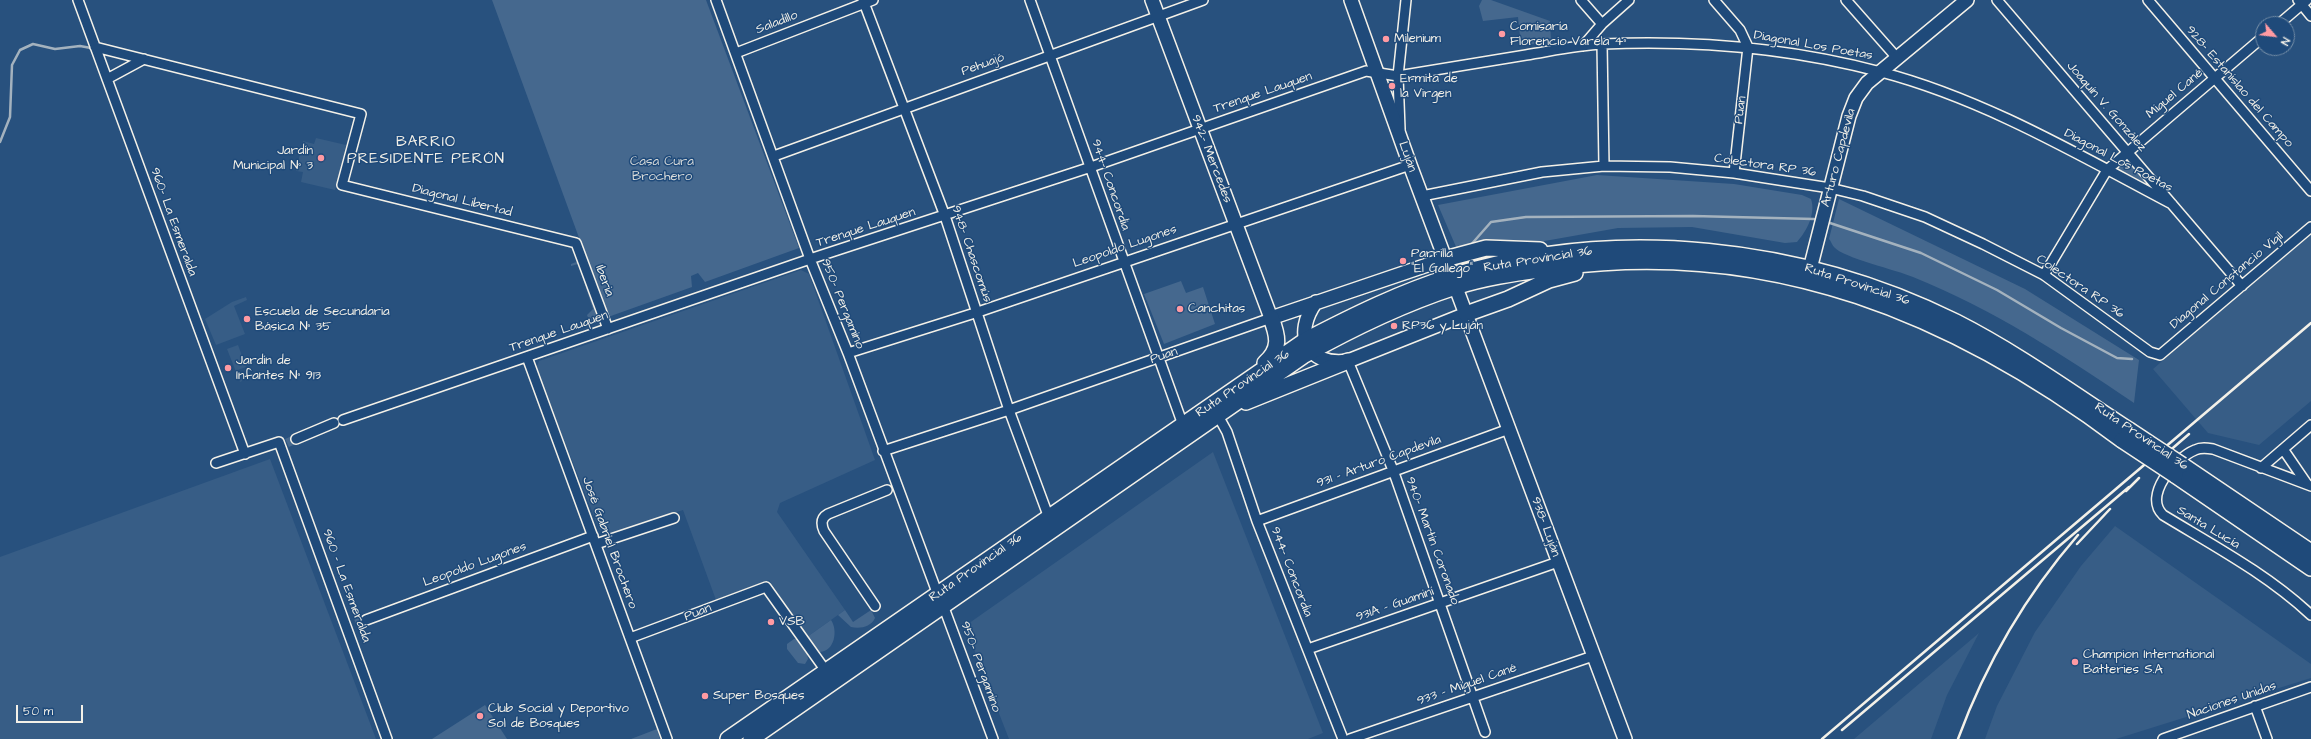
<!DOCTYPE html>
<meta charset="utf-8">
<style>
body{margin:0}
#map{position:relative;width:2311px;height:739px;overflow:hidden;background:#28517e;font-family:"Architects Daughter",sans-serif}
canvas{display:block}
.north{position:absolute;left:2255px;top:16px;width:40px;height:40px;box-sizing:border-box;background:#1f4a7a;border:1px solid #748da6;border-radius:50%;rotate:118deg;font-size:11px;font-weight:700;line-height:16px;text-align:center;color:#f4f1e8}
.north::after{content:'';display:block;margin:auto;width:14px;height:18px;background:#ff9aa2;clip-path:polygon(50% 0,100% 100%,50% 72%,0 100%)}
.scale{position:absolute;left:16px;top:705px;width:67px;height:18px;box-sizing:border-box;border:2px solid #f4f1e8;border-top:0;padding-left:5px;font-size:12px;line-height:14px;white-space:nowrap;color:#f4f1e8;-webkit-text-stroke:3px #1f4a7a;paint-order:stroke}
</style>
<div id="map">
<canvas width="2311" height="739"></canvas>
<div class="north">N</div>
<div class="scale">50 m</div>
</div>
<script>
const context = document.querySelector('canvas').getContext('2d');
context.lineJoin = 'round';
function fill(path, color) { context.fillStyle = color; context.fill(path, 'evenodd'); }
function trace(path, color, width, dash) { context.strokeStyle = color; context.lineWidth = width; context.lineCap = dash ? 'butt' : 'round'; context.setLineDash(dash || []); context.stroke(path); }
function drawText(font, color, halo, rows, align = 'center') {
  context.font = font + ' "Architects Daughter",sans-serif'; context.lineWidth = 3; context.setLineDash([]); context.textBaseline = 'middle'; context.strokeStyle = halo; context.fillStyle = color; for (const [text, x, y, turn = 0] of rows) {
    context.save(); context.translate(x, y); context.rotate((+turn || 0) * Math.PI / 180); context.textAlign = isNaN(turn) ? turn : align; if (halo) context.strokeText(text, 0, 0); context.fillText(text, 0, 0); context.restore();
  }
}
fill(new Path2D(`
 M316,138L346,145L335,190L301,182L303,172L296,171L303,141L314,144Z
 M2311,233V401L2259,445L2208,433L2153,369Z
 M801,270L809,274L875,460L780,503L777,512L845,610L807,637L769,580L716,600L683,510L607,535L599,529L536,369L539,361Z
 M246,297L247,300L234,306L245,334L216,345L205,319L232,302Z
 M238,345L246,367L238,370L242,381L240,382L227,349Z
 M1213,452L1323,733L1308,739H1009L965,626Z
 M270,459L376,739H0V557Z
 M2115,526L2311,664V678L2116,739H1985L1997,706L2035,632L2081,566Z
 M1979,633L1947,695L1931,739H1854Z`), '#375d86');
fill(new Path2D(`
 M492,0H706L799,248L705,282L698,273L691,276L692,287L608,317Z
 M1482,0H1491L1550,21L1551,41L1521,46L1518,17L1483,21L1479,6Z
 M2128,155L2165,199L2115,169Z
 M1597,175L1734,184L1802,195L1811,199C1816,213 1807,231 1797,242L1785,243L1692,227L1618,228L1460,256L1438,205Z
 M1839,199L2025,289L2139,360L2134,403C2063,355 1993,309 1913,277C1897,270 1843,258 1834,247C1832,245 1831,241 1829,239Z
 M579,261L599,319L597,323L591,325L587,315L593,309L578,264L571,266V264Z
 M1181,281L1186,293L1203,287L1215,324L1164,344L1144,294Z
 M845,610L853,622L871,610L875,618C871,627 860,629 851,627L838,615Z
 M831,620C838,630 835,651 820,652L807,637Z
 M794,639H797L807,653L808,659L805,664L798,663L787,649V644Z
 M485,705L507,739H432Z
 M657,729L660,739H631Z`), '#45688e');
trace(new Path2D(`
 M0,142L10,117L12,65L20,50L33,44L55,49L80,46L91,48
 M1830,223L1921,253L1997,290L2061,328L2117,358L2132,359
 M1469,247L1491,222L1526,217L1693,216L1814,219`), '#a4b2be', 2.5);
trace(new Path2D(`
 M287,443L296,439
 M356,624L366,620`), '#47698e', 9, [9, 4.5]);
const street = new Path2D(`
 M78,0L245,454
 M716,0L810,259L848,353L938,595
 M863,0L945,216L1009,410L1049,518
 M1030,0L1183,425
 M1581,0L1602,24
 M1714,0L1740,30L1748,47L1734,173
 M1846,0L1898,59
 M1997,0L2242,286
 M2148,0L2311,191
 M2298,0L2311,16
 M2279,24L2307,0
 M1602,44L1604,166
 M1583,46L1602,24L1629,0
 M95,47L361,114L342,185L576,243L608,329
 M736,53L873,0
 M107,79L144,59
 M1400,129L1398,76L1406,0
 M774,156L1203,0
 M1422,196L1542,172L1604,166L1670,167L1734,173L1830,188L1863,196L1925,217L1983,244L2044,275L2150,352L2160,355L2311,227
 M2044,275L2107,170L2263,37
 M848,353L978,312L1410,165
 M527,357L667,739
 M1348,361L1393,470L1485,732
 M1217,414L1227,432L1257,521L1343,739
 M343,420L810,259L1091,167L1366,71L1398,76C1441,69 1483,62 1526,55C1551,51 1577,45 1603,44C1696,40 1790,48 1881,72C1984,99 2079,155 2172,204
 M296,439L334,423
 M2283,449L2307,484
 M883,451L1009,410L1271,318
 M216,463L279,442L387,739
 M2261,468L2311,425
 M2311,486L2213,449C2207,448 2201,447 2195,450C2175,458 2143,496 2163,515C2214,546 2267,574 2311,615
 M1257,521L1509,429
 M596,544L674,518
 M943,605L993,739
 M875,606L824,531C821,524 821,518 828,514L887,490
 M366,620L593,536
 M630,638L766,587L826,671
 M1308,649L1558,562
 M2255,706L2267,739
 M1350,739L1593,656
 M2163,739L2311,687`);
const secondary = new Path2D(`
 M1152,0L1271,318L1445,259
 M1351,0L1410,165L1625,739
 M1810,269L1849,116L1856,98L1867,83L1967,0
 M1316,302C1293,333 1306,367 1348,361L1466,314`);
const primary = new Path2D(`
 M1445,259L1486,248L1540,250
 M1466,314L1508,299L1549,280L1575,273
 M1265,363C1281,349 1278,336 1271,318
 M1246,402L1348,361
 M2182,465L2311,552
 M2175,475L2311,568
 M728,739L1306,340C1354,315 1401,292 1452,276C1617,225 1803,246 1956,322C2017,353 2072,393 2129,430
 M751,739L1303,356C1351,329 1403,304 1455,287C1489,276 1525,272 1559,267C1772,239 1954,314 2122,440`);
trace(street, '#f4f1e8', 12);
trace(secondary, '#f4f1e8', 16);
trace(primary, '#f4f1e8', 18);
trace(street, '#1f4a7a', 9);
trace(secondary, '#1f4a7a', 13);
trace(primary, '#1f4a7a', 15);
trace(new Path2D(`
 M2151,467L2189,434
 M2126,491L2139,478
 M2077,544L2110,509
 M1842,730L2129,487
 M1822,739L2311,323
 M1958,739C1986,663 2025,596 2078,535`), '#f4f1e8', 2.5);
const primaryBridge = new Path2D(`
 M2129,430L2182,465
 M2122,440L2175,475`);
trace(primaryBridge, '#f4f1e8', 18, []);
trace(primaryBridge, '#1f4a7a', 15);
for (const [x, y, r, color] of [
 [1502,34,4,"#ff9aa2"],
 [1386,39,4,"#ff9aa2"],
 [1392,86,4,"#ff9aa2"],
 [321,158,4,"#ff9aa2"],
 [1403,261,4,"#ff9aa2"],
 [1180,309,4,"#ff9aa2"],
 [247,319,4,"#ff9aa2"],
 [1394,326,4,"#ff9aa2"],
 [228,368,4,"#ff9aa2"],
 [771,622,4,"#ff9aa2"],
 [2075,662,4,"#ff9aa2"],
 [705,696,4,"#ff9aa2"],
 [480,716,4,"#ff9aa2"]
]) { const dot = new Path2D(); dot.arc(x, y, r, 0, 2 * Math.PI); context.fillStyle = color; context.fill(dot); trace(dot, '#1f4a7a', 1.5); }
drawText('13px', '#f4f1e8', '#1f4a7a', [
 ["Saladillo",777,23,-21],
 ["Diagonal Los Poetas",1813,46,10],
 ["Pehuajó",983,65,-20],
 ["928- Estanislao del Campo",2239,87,49],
 ["Trenque Lauquen",1263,93,-19],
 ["Miguel Cané",2175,94,-40],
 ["Joaquín V. González",2106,107,49],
 ["Puan",1741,110,-83],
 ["Luján",1407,157,70],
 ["Arturo Capdevila",1839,158,-75],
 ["942- Mercedes",1211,159,69],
 ["Diagonal Los Poetas",2118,161,28],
 ["Colectora RP 36",1765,166,8],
 ["944- Concordia",1110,185,71],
 ["Diagonal Libertad",462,201,14],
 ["960- La Esmeralda",173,222,70],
 ["Trenque Lauquen",866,228,-18],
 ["Leopoldo Lugones",1125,247,-19],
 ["948- Chascomús",971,254,71],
 ["Ruta Provincial 36",1538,260,-9],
 ["Iberia",604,281,70],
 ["Diagonal Constancio Vigil",2227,281,-40],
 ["Ruta Provincial 36",1857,285,18],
 ["Colectora RP 36",2080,287,34],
 ["950- Pergamino",842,304,68],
 ["Trenque Lauquen",559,332,-19],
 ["Puan",1164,356,-19],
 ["Ruta Provincial 36",1243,384,-34],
 ["Ruta Provincial 36",2141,437,34],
 ["931 - Arturo Capdevila",1379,462,-20],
 ["938- Luján",1545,527,70],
 ["Santa Lucía",2208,528,31],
 ["940- Martín Coronado",1432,541,70],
 ["José Gabriel Brochero",609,543,70],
 ["Leopoldo Lugones",475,565,-20],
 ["Ruta Provincial 36",976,568,-35],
 ["944- Concordia",1291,572,69],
 ["960 - La Esmeralda",346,586,70],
 ["931A - Guaminí",1395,605,-19],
 ["Puan",698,613,-21],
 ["950- Pergamino",980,667,70],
 ["933 - Miguel Cané",1467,685,-19],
 ["Naciones Unidas",2232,701,-19]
]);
drawText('13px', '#f4f1e8', '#1f4a7a', [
 ["Comisaría",1510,27],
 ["Florencio Varela 4°",1510,42],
 ["Milenium",1394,39],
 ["Ermita de",1400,79],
 ["la Virgen",1400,94],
 ["Jardín",313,151,"right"],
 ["Municipal N° 3",313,166,"right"],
 ["Parrilla",1411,254],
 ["\"El Gallego\"",1411,269],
 ["Canchitas",1188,309],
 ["Escuela de Secundaria",255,312],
 ["Básica N° 35",255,327],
 ["RP36 y Luján",1402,326],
 ["Jardín de",236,361],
 ["Infantes N° 913",236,376],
 ["VSB",779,622],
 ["Champion International",2083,655],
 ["Batteries S.A",2083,670],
 ["Super Bosques",713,696],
 ["Club Social y Deportivo",488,709],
 ["Sol de Bosques",488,724]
], 'left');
drawText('13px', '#dadcda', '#1f4a7a', [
 ["Casa Cura",662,162],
 ["Brochero",662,177]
]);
context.letterSpacing = '1px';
drawText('15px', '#f4f1e8', '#1f4a7a', [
 ["BARRIO",426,143],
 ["PRESIDENTE PERÓN",426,160]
]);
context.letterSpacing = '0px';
</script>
